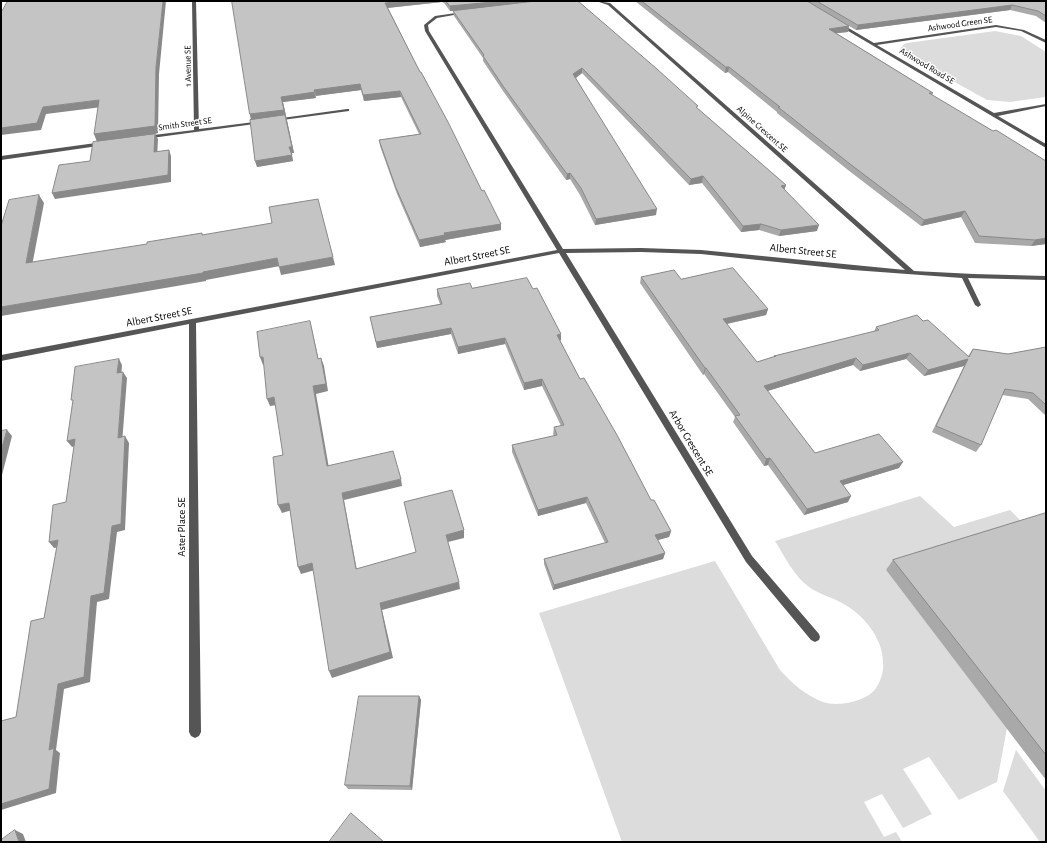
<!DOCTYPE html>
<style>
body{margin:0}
#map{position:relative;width:1047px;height:843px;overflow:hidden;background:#fff;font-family:"Alegreya Sans",sans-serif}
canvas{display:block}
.frame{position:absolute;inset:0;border:2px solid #000;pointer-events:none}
</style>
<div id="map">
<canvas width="1047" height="843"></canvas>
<div class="frame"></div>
</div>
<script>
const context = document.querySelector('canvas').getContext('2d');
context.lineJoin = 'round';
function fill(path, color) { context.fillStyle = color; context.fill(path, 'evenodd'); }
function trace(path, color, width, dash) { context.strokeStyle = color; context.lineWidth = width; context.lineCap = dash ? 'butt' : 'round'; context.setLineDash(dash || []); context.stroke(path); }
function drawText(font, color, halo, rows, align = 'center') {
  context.font = font + ' "Alegreya Sans",sans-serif'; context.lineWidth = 3; context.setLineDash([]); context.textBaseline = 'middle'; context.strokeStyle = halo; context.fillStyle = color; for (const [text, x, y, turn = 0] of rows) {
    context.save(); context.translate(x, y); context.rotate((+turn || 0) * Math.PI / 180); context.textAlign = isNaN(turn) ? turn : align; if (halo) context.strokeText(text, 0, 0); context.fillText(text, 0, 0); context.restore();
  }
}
fill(new Path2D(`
 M995,31L1021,36L1046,52V97L1010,102L987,100L901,52L900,49L904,44L907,43Z
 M920,496L954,527L1010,510L1026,526L886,570L1007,728L997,782L959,800L929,757L903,769L932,814L903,828L882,794L864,802L884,837L896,832L902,842H622L539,613L715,561L780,670C793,684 805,695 823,702C837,707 867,702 876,688C881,681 884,671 883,662C883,638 863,614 842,603C832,597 818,594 809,587C794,576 785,557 775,541Z
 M1016,750L1046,791V842H1040L1003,791Z`), '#dcdcdc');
fill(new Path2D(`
 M192,1H196L199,129L262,121L264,122L262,123L144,139V137L146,136L194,130Z
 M596,1L610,3L914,271L974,274L1046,276V280L968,278L981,305L978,307L975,305L962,278L853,270L701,254L641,252L566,253L752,556L819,634L820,637L819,640L815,642L811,640L746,562L559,253L196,323L201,732L199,736L195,738L191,736L189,732V324L1,361V355L557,250L425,31L424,25L435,16L463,12L465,13L437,18L428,25L429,31L563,249L641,248L701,250L905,270L608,5Z
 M838,23H840L874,43L996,25L1024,30L1046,40V43L1021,31L996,27L877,45L994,113L1046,104V106L998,116L1046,144V148L838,25Z
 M347,109H349V111L275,121L273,120L275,119Z
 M103,142L105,143V145L1,160V156Z`), '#555');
fill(new Path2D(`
 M232,1H578L697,108L786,185L784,190L817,231L779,236L759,230L741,232L702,183L689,185L582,73L576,78L656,215L595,225L580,195L570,179L566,180L503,91L483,61V58L454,16L453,11H450L444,3L442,2L388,8L420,72L482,191L501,224V230L445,240L446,242L420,247L397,194L380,146L379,140L419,134L401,97L364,101L361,90L315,96L316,98L283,102L294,153H291L293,161L257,167L251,120L250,114Z
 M635,1H1046V23L1036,16L1010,10L856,30L849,26L848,32L836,33L933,93L932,95L1046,244L1031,246L975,243L961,217L921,226L848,170L777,113V112L728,72L725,73Z
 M641,277L681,279L768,309L766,315L727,324L757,362L774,357V356L874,332L876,327L923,321L968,356L973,349L1008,354L1046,347V416L1028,399L1002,395L981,445L976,452L932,432L964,366L924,376L906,359L860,371L853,365L767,391L815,453L899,468L843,485L848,502L804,515L768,465L764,466L733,422L735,417L704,374L703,375L640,283Z
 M472,288L561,340L560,341L580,379L651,500L671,531L669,537L658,540L665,553L663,559L553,590L544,564V559L605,543L586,503L538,516L512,452V445L554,436L553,434L554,427L561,426L542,386L524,390L505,344L458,354L451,334L377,348L370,317L440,304L437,296V289Z
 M1046,513V780L886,570L893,560Z
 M419,696L421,700L412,790L348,789L345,785Z`), '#a9a9a9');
fill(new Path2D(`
 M163,1H166L159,74L158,133L155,134L158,139L157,158L97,142L94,134L156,67Z
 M406,1H442V2L386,8L385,3Z
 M503,1H555L450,11V6Z
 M1012,5L1010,10L856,30L858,25Z
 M849,26L848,32L828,34L829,29Z
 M726,67H729L728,72L725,73Z
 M582,68V73L573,80V74Z
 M360,84L361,90L315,96L314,90Z
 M400,91L401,97L364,101L363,95Z
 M315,92L316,98L283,102L294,153H291L289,147L251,120L250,114L281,97Z
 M99,100L102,107L46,114L41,130L1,135V128L43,107Z
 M169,150L171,156V182L55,199L52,193Z
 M292,155L293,161L257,167L255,161Z
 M570,173V179L566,180L567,174Z
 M703,176L702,183L689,185L691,179Z
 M786,185L784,191L781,186Z
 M39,195L44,203L31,271L26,263Z
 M657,209L656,215L595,225L596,219Z
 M965,211L961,217L921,226L924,220Z
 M501,224V230L445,240L446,242L420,247L419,240L444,233Z
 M761,224L759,230L741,232L743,226Z
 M819,225L817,231L779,236L781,230Z
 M1046,238V244L1031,246L1035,240Z
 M333,257L335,265L281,275L279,267Z
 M277,258L280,266L206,280V281L1,316V307Z
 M768,309L766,315L721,325L723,319Z
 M310,321L312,329L320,366L318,359Z
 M451,328V334L377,348L376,342Z
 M561,334V340L557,341V335Z
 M505,338V344L458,354V347Z
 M910,353L906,359L860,371L863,365Z
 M260,357H263L266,364L263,365Z
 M321,358L324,366L328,391L316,394L330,474L327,466L313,386Z
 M856,358L853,365L761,393L764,386Z
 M119,359L122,365L121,379L117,373Z
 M968,359L964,366L924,376L928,370Z
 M705,368H706L704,374L703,375Z
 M123,372L127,378L122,444L118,438Z
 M542,379V386L524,390V383Z
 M274,397L277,405L270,406L267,399Z
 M7,430L12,436L1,479V451Z
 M125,436L129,443L125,530L117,532L109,599L97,602L90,682L64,689L56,750L60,753L56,793L1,810V804L49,750L58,684L91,596L112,526Z
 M75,439L80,445L72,447L67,441Z
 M770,458L768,465L764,466L766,459Z
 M903,462L899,468L837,487L840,481Z
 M401,479L402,486L344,500L358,576L356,569L342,493Z
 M851,496L848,502L804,515L807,509Z
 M587,497L586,503L538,516V510Z
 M289,503L292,510L282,513L278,505Z
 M464,530V538L448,542L446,535Z
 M671,531L669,537L654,541L655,535Z
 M58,540L64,546L54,548L49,542Z
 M665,553L663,559L553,590L554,585Z
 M312,563L315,570L301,574L298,567Z
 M459,582L460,589L382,610L393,658L332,678L329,671L380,603Z
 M419,696L421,700L412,790L410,786Z
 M15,830L23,834L26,842H19Z`), '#898989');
const building = new Path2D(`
 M8,1H163L156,67L155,126L94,134L99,100L43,107L37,123L1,128V13Z
 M232,1H406L385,3L420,72H421L448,122L482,191L484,190L501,224L444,233L445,235L419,240L396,188L379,140L421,134L400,91L363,95L360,84L314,90L315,92L281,97L284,110L250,114Z
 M446,1H503L450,6Z
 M536,1H578L657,69L698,106L696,107L786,185L781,186L819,225L781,230L761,224L743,226L703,176L691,179L582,68L573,74L657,209L596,219L581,188L570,173L567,174L503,86L483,56L484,55L453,11Z
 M642,1H807L849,26L829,29L933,93H929L993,131L996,130L1046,161V238L1035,240L979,236L965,211L924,220L850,164L778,107H780L729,67H726Z
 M817,1H1046V16L1038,11L1012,5L858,25Z
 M285,115L292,147H289L292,155L255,161L250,120Z
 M155,134L154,152L169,150L168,175L52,193L59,165L90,161L93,142Z
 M39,195L26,263L147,244V242L202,233V235L272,223L269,207L318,199L333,257L279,267L277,258L203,272V273L1,307V226L9,200Z
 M733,268L768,309L723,319L757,362L776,356H774L879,330L876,327L917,315L923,321L928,320L969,357L973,349L1008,354L1046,347V405L1033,393L1005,389L981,445L936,426L968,359L928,370L910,353L863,365L856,358L764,386L815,453L879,434L903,462L840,481L851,496L807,509L770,458L766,459L735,416L740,415L706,368H705L641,277L674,270L681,279Z
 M527,278L533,289L537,288L561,334L557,335L580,379L584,378L617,435L651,500H654L671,531L655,535L665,553L554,585L544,559L608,542L587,497L538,510L512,445L557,435L554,427L564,425L542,379L524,383L505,338L458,347L451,328L376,342L370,317L442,304L437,289L470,283L472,288Z
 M310,321L318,359L321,358L326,384L313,386L327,466L393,451L401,479L342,493L356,569L416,552L404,502L452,490L464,530L446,535L459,582L380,603L390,652L329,671L312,563L298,567L289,503L278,505L273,457L283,455L274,397L267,399L263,357H260L257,332Z
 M119,359L117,373L123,372L118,438L125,436L121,524L112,526L104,593L91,596L84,677L58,684L49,750L54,748L49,789L1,804V721L16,717L31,621L44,618L58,540L49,542L53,505L66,502L75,439L67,441L73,400H71L75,367Z
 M7,430L1,451V431Z
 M1046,513V755L893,560Z
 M359,696H419L410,786L345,785Z
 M351,813L384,842H329Z
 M15,830L19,842H1V840Z`);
fill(building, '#c4c4c4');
trace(building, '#898989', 1);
drawText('9px', '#000', '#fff', [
 ["Ashwood Green SE",960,24,-8],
 ["1 Avenue SE",188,66,-91],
 ["Ashwood Road SE",927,66,31],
 ["Smith Street SE",185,124,-8],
 ["Alpine Crescent SE",762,129,42]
]);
drawText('11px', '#000', '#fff', [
 ["Albert Street SE",803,251,6],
 ["Albert Street SE",477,256,-11],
 ["Albert Street SE",159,317,-11],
 ["Arbor Crescent SE",691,443,59],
 ["Aster Place SE",182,527,-90]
]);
</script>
